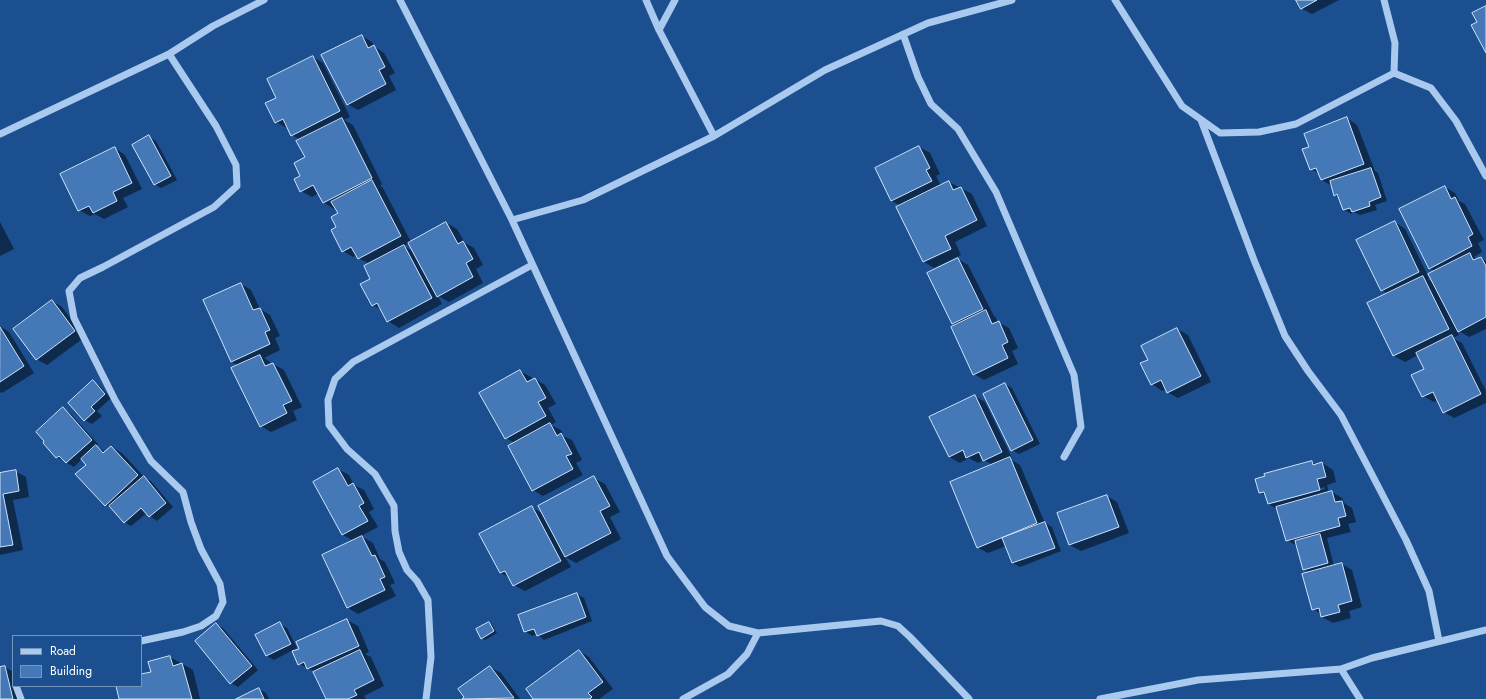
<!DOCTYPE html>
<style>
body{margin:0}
#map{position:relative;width:1486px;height:699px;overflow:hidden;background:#1b4f8f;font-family:Jost,sans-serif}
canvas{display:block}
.legend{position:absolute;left:12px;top:635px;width:130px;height:52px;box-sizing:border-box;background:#1b4f8f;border:1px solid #7695bc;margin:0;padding:5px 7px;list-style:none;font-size:12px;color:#fff}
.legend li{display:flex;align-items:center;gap:8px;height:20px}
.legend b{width:20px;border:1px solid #7695bc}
</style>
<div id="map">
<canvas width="1486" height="699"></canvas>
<ul class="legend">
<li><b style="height:5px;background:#a9c9ee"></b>Road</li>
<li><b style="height:11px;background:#4478b7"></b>Building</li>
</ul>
</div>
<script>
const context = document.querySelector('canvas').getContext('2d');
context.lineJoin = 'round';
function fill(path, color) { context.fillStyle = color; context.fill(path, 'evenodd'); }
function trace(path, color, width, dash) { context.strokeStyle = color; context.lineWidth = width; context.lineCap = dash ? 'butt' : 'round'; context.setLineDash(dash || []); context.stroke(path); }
fill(new Path2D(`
 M1297,0H1339L1312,14L1301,8Z
 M362,36L372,42L375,47L384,53L395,73L389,76L396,90L358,110L347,104Z
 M313,57L323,63L350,117L344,120L353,125L382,184L380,186L383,188L411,242L446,223L457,229L465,243L474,248L483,265L476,269L483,283L449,302L438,296L442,304L399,328L388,321L383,311L373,305L370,264L358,258L357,255L353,257L343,251L337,227L339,214L336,208L334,209L323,202L319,193L312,197L301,191L302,177L306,158L300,140L292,135L288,128H287L276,122L277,98ZM410,243L414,252L404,246Z
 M1347,118L1357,125L1375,171L1378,173L1387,201L1375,205L1377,210L1360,215L1354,212L1351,214L1343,209L1339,197L1335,195L1332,186L1322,180L1320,174L1311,169L1310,148Z
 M149,137L156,141L177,180L161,188L154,184Z
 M919,147L930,153L940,174L936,176L941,186L949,182L972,194L987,226L955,242L961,255L934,268L924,262L901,206L892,201L876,168Z
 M115,148L125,155L142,189L123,198L128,207L104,219L95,214L90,216L79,210Z
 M1445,187L1455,193L1459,201L1465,204L1484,240L1478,243L1482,252L1474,257L1478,259L1481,258L1486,261V329L1469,337L1457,330L1459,335L1453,338L1462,343L1486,391V403L1454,418L1444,412L1438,400L1434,402L1423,396L1425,369L1418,355L1405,362L1394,356L1388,294L1382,290L1395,222L1405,229L1429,278L1428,279L1434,283L1436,272L1429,268Z
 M0,222L14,249L0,256Z
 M958,259L968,265L994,316L996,318L998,322L1009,328L1018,348L1012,351L1018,364L984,380L974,374L956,325L953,323Z
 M241,284L251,290L260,309L270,315L280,336L275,338L280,350L264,358L270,362L271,365L273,364L284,370L302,407L293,411L297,420L271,432L261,426L239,366L232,362L204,301Z
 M52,301L62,307L85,337L47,365L36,359Z
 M0,326L9,332L34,373L2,393L0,392Z
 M1177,329L1188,335L1211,382L1178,398L1167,392L1166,389L1162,391L1152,384L1149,360Z
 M520,371L531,377L533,380L535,379L545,385L556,404L548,408L556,422L551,425L561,430L563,436L572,440L582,460L576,463L583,475L543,496L533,490L515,443L506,438Z
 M93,382L100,386L111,398L97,411L102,416L92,424L85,420L70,403Z
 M1005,384L1012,388L1040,444L1019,454L1012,450Z
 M975,396L985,402L1012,458L1010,459L1020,465L1045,523L1052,527L1061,551L1020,567L1013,563L1006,546L988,553L977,547L993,465L984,460L978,463L969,458L960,463L949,457Z
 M63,409L70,413L98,444L96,446L106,452L112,447L122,453L145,478L151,481L173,507L157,521L150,516L147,513L131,526L124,522L114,510L106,505L77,474L87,465L82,459L74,467L57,457L44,443Z
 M1312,462L1317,465L1322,463L1333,470L1336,482L1327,485L1329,493L1332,492L1342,498L1344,503L1352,508L1356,522L1348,524L1351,532L1327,538L1334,566L1342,564L1352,570L1362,607L1349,611L1351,618L1333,623L1322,617L1321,614L1313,609L1310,573L1303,569L1297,546L1287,540L1277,509L1268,504L1266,496L1260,492ZM1324,487L1325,489L1275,503V501Z
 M338,469L349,475L354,485L364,490L374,509L369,512L378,527L361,536L373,543L380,559L385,562L395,583L390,585L396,596L358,614L348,608L354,541L343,535Z
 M15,471L26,477L29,497L13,500L23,550L0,555V474Z
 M594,478L605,484L620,512L610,517L621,539L576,563L565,557L571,567L525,591L514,585L510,578L501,573L481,534L532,507L543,514Z
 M1107,496L1117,502L1129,533L1081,551L1070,545L1058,514Z
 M577,594L584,598L592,621L544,640L537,634L532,636L525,631Z
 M347,620L358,626L369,652L365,654L371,657L384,686L364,696L366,699H328L316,672L299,664L300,649Z
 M489,623L492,625L497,633L485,640L482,638L477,630Z
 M216,624L223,628L258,670L238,687L231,683Z
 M280,624L287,628L297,648L274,660L267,656Z
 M579,651L589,657L613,689L599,699H535Z
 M170,657L193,670L200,699H121L117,686H141V675L152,672Z
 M5,667L13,672V686L22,699H0V668Z
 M490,667L501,673L520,699H464Z
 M259,689L266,693L269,699H238Z`), '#0007');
const building = new Path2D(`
 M1296,0H1317L1301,9Z
 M1486,6V53L1471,25L1477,22L1472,13Z
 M362,35L368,48L374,45L385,67L379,70L386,84L347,105L321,55Z
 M313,56L340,111L291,136L283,119L275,123L265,103L276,98L267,79Z
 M1347,117L1364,164L1321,180L1316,168L1310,170L1302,149L1309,147L1304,134Z
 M342,118L372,178L323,203L313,185L300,192L294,179L300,176L294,163L305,157L296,141Z
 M149,135L171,176L154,185L132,145Z
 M919,146L930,168L926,170L932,181L891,201L875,168Z
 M115,147L132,183L113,192L117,201L93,213L89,206L78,211L60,174Z
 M1371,168L1381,197L1369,202L1370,206L1352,212L1350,208L1343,210L1337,194L1334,196L1330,181Z
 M372,180L401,236L358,259L351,247L342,252L331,230L336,227L331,217L338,213L331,202Z
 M949,181L953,190L961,187L977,220L945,236L951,249L923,262L896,207Z
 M1445,186L1451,199L1455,197L1473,234L1468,237L1472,246L1429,269L1399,209Z
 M1395,221L1419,272L1381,291L1356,240Z
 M446,222L458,244L463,241L473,259L466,263L473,277L437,297L408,243Z
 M404,245L432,298L387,322L377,303L372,306L360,284L370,279L364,266Z
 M1470,253L1473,260L1481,257L1486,266V317L1458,332L1428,274Z
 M958,258L983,309L952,324L927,273Z
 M1423,276L1449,329L1393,356L1367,303Z
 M241,283L253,310L260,308L270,330L265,332L270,344L231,362L203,300Z
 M52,300L75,331L36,360L13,329Z
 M986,310L992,324L999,321L1008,342L1002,345L1008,358L973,375L951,327Z
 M0,327L24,366L0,382Z
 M1177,328L1201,376L1167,393L1161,380L1151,385L1140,363L1148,360L1141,346Z
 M1452,335L1481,394L1443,413L1433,392L1422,397L1411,375L1424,369L1416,353Z
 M260,355L265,366L273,363L292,401L283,405L287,413L260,427L231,368Z
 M520,370L527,382L535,378L546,398L538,402L546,416L505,439L479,393Z
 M93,380L105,394L91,407L95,411L84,421L68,403Z
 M1005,383L1033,440L1011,451L983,394Z
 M975,395L1002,452L983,461L979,452L966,458L963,450L949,457L929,417Z
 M63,407L92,440L66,463L59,456L56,458L43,443L44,441L36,432Z
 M550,423L557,436L561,433L572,454L566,456L573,469L532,491L508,446Z
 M96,445L103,453L111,446L138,475L105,506L75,474L86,465L81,459Z
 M1010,457L1037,523L977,548L950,482Z
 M1312,461L1313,465L1322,462L1326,477L1317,479L1320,490L1268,504L1264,492L1259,493L1255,479L1265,476L1264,474Z
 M338,468L348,486L353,483L364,503L359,506L368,521L342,535L313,482Z
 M16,470L19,491L3,494L13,545L0,547V473Z
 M144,476L166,503L149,517L141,508L124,523L109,506Z
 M594,476L610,506L600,511L611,533L565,557L538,506Z
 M1332,491L1335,502L1342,501L1346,516L1338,518L1340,526L1286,541L1276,507Z
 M1107,495L1119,527L1069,545L1057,513Z
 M532,506L561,561L513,586L505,571L500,573L479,534Z
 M1045,522L1055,548L1012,563L1002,538Z
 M1320,534L1328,563L1303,570L1295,541Z
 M362,536L372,556L375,555L385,577L380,579L385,590L347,608L322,555Z
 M1342,563L1352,601L1338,605L1340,612L1321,617L1319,608L1312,610L1302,574Z
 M577,593L586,617L537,636L534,629L524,632L518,615Z
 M347,619L359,646L307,669L304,662L298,665L292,651L299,649L296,642Z
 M280,622L291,644L266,656L255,635Z
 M489,622L494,631L481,639L476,629Z
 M216,623L252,666L230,684L195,641Z
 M360,650L374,680L354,690L357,695L348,699H326L313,672Z
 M579,650L603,682L588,693L592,697L590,699H533L526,689Z
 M170,656L173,666L182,663L192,699H119L116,686H141V674L151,672L148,662Z
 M5,666L13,699H0V667Z
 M490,666L514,698L462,699L464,697L458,689Z
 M259,688L264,699H236Z`);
fill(building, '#4478b7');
trace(building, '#cfe3fa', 1);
trace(new Path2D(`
 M400,0L512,220L667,556L705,607L729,626L758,633L881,621L898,626L910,637L969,699
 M646,0L659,30L714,136
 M1115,0L1182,106L1220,133L1259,132L1296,124L1394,73L1395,43L1384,0
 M659,30L675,0
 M903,34L918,77L931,104L958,129L996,192L1074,375L1081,427L1064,457
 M1394,73L1431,88L1456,121L1486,176
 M1201,120L1254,260L1285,336L1308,371L1341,415L1406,540L1429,591L1439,641
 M0,134L169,54L213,26L264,0
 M512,220L583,200L714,136L825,70L928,23L1012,0
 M141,641L183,632L201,626L216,616L223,602L220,584L201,549L191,522L183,492L151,461L115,400L74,318L69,291L80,278L103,267L214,207L237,186L236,165L216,126L169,54
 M1341,669L1360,699
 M16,686L21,699
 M426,699L431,657L428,600L417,581L407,570L399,552L395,531L394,506L375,474L347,449L329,425L328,400L335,379L353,362L532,265
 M683,699L728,674L747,654L758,633
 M1100,699L1198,680L1341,669L1372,658L1486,630`), '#a9c9ee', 7);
</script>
